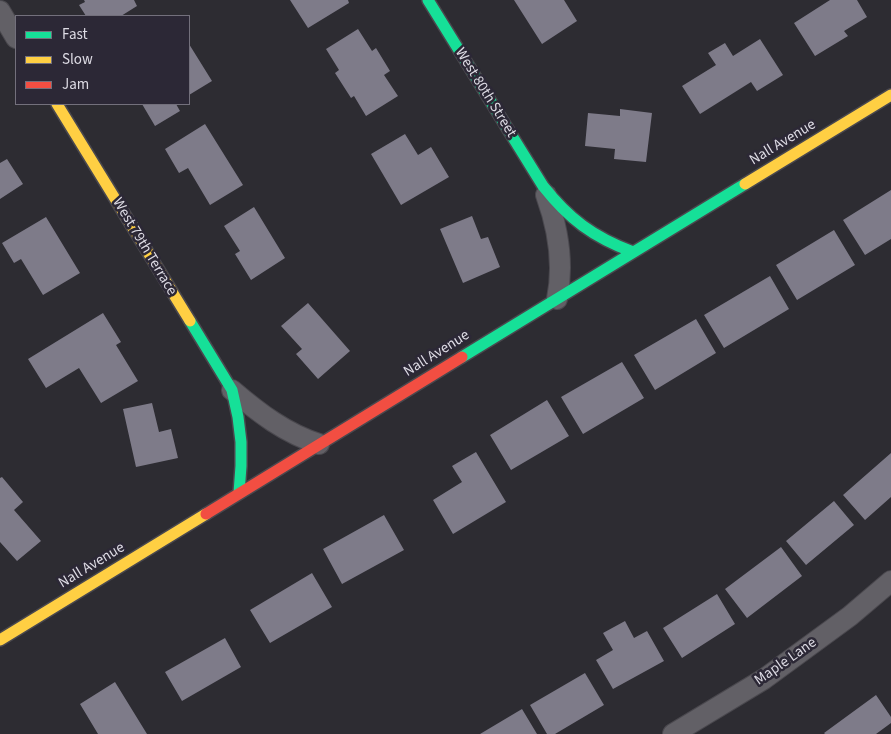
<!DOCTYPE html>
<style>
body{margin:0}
#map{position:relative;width:891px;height:734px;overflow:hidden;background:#2d2c32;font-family:"Source Sans 3",sans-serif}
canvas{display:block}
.legend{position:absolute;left:15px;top:15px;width:175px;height:90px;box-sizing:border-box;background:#2c2836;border:1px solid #73707c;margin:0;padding:6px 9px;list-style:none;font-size:15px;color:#dddbe4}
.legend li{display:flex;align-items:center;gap:10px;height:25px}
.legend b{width:25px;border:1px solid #73707c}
</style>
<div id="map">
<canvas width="891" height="734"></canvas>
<ul class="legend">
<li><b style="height:6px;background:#16e098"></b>Fast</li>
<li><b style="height:6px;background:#ffcf43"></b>Slow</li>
<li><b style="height:6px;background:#f24e42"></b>Jam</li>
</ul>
</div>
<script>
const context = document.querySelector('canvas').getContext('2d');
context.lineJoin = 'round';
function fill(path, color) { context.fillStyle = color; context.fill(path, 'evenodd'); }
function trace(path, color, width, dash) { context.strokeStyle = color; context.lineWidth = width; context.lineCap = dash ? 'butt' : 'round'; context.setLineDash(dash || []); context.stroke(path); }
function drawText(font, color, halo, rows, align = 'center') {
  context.font = font + ' "Source Sans 3",sans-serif'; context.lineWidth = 5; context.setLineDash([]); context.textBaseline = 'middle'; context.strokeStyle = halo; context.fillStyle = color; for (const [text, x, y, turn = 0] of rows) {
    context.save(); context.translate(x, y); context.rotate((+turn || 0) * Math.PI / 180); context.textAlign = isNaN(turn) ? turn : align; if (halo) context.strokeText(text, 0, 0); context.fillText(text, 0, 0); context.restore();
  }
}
fill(new Path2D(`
 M84,0H134L137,6L121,16H86L79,5L85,2Z
 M290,0H348L349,3L308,28Z
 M514,0H564L577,21L542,44Z
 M830,0H857L867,17L844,31L848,36L815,56L794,23Z
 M358,29L372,51L376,48L390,71L384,75L398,96L366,116L354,96L351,98L335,73L339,70L326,49Z
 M760,39L783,75L757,91L751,82L700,114L682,86L716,65L708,53L725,43L733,56Z
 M189,44L212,81L189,95Z
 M142,104H176L180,111L155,126Z
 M620,109L652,113L646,162L614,159L615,149L585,146L588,113L620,116Z
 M205,124L243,185L210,205L188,168L179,173L165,149Z
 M405,134L418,155L431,147L449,177L401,205L371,154Z
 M7,159L23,184L0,199V163Z
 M891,190V239L865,255L843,220Z
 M254,207L285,258L251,280L235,254L240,251L224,226Z
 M472,216L481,239L488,237L500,267L463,283L440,229Z
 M46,217L80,273L43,295L21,259L14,263L2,243Z
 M834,230L855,265L797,300L776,265Z
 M770,276L789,309L724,348L704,315Z
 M308,303L350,351L318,379L296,354L302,349L281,326Z
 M103,313L121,342L116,345L138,381L101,403L79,368L46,388L28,359Z
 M696,319L716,353L655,390L634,355Z
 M622,362L644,398L583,434L561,397Z
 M547,400L569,436L511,470L490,435Z
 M152,403L159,432L171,429L178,458L136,467L123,409Z
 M476,452L506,502L453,534L433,500L462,482L452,466Z
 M891,453V497L865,520L843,495Z
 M2,477L23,502L14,510L41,541L17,561L0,542V478Z
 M834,501L854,525L806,565L786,541Z
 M384,515L404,550L342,584L323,549Z
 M781,547L802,576L747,618L725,589Z
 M312,573L332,607L270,643L250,610Z
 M717,594L735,624L682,658L663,628Z
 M625,621L634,638L647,631L664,661L613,689L596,660L613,650L603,633Z
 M225,638L241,667L182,701L165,672Z
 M585,673L604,705L555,734H547L530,705Z
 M115,682L147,734H98L80,704Z
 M876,695L891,717V723L876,734H825L824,733Z
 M522,709L537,734H480Z`), '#7e7b89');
const street = new Path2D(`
 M0,11L16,38
 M546,195C558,228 564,264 557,299
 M232,390C259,413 285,433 319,444
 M673,734L764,679L850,616L891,581`);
const fast = new Path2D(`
 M428,0L543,186C569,219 593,237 633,252
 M190,321L232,390L238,417L241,442V466L239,493
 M462,357L745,184`);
const slow = new Path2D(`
 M57,104L190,321
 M745,184L891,95
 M0,640L206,514`);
const jam = new Path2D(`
 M206,514L462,357`);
trace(street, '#4a484e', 22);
trace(fast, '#4a484e', 14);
trace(slow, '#4a484e', 14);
trace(jam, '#4a484e', 14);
trace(street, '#626066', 20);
trace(fast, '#16e098', 11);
trace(slow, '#ffcf43', 11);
trace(jam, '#f24e42', 11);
drawText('15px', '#dddbe4', '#2c2836', [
 ["West 80th Street",485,93,58],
 ["Nall Avenue",783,143,-31],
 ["West 79th Terrace",144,247,59],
 ["Nall Avenue",437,354,-32],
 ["Nall Avenue",92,566,-31],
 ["Maple Lane",786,662,-35]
]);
</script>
